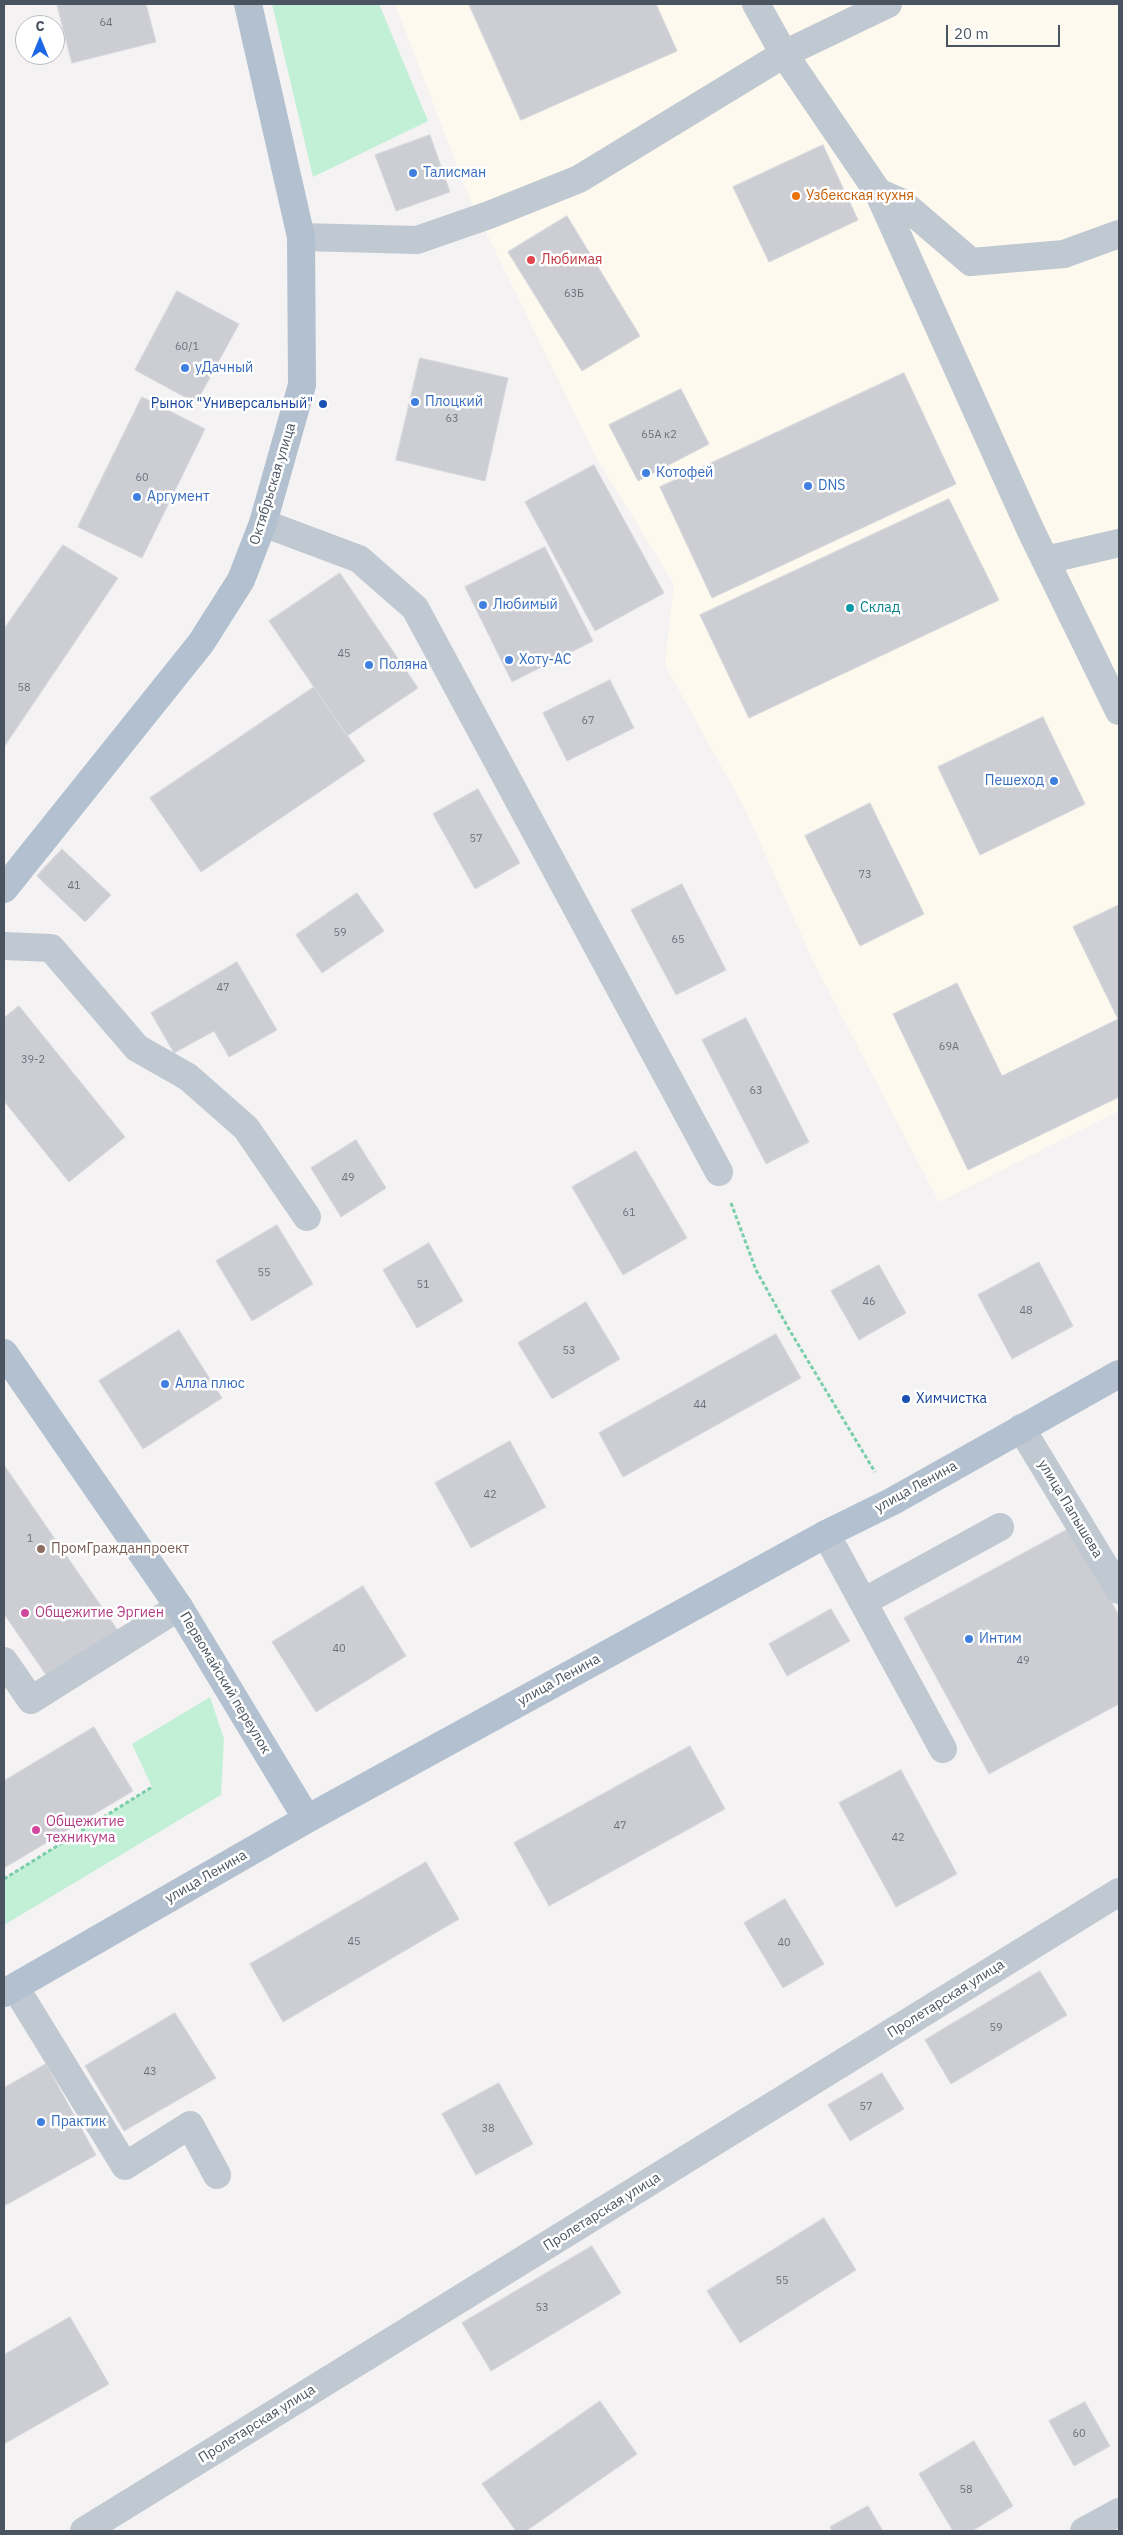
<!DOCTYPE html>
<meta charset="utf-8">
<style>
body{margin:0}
#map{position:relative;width:1123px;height:2535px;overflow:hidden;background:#f4f2f2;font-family:"IBM Plex Sans",sans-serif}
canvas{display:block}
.frame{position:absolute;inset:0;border:5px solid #4a5460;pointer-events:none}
.north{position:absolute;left:15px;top:15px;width:50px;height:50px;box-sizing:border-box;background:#fff;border:1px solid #b7bbbf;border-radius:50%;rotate:0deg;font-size:14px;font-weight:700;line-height:20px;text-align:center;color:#4a5460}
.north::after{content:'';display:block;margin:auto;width:18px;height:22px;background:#1b67e5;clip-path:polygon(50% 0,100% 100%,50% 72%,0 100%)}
.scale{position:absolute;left:946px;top:25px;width:114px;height:22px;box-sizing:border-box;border:2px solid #4a5460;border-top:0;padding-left:6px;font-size:15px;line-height:18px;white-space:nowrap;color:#4a5460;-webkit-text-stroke:4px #fff;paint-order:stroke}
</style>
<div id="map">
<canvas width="1123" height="2535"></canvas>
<div class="frame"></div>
<div class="north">С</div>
<div class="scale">20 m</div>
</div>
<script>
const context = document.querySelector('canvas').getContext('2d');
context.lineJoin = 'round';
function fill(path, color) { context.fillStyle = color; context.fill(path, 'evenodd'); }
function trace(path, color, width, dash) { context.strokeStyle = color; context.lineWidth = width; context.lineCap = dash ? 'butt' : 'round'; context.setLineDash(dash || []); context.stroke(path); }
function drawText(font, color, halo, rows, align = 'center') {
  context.font = font + ' "IBM Plex Sans",sans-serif'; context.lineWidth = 5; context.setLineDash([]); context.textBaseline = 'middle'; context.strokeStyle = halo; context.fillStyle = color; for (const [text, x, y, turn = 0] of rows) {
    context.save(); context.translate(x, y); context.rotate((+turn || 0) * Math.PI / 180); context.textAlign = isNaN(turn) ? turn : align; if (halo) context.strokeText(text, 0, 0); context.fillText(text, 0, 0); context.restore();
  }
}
fill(new Path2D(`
 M395,4H1119V1111L939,1202L814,963L745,809L665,665L674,584L596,457L469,197Z`), '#fdf9ee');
fill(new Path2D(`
 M272,4H379L428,121L313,177Z
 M210,1697L224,1739L221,1795L4,1925V1879L152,1787L132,1744Z`), '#c2f0d7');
const building = new Path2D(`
 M57,4H146L156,42L72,63Z
 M469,4H656L677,51L521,120Z
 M430,135L450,192L396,211L375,155Z
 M823,145L858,220L769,262L733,187Z
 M567,216L640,336L582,371L508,252Z
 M177,291L239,324L196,403L135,370Z
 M420,358L508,378L485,481L396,460Z
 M904,373L956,484L712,598L660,487Z
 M681,389L709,444L638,481L609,425Z
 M142,397L205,429L142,558L78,527Z
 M594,465L664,593L595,631L525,502Z
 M949,499L999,600L749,718L700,615Z
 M63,545L118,578L4,747V629Z
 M545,547L593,641L512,682L465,587Z
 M340,573L418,688L347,736L269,621Z
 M610,680L634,728L567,761L543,713Z
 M314,687L365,761L201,872L150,798Z
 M1043,717L1085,804L980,855L938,767Z
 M478,789L520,863L475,889L433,814Z
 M870,803L924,914L860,946L805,836Z
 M62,849L111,895L85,922L37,876Z
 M682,884L726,970L676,995L631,910Z
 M357,893L384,931L322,973L296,935Z
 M1119,905V1097L968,1170L893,1014L957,983L1002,1076L1118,1019L1073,927Z
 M237,962L277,1030L229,1057L214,1031L174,1053L151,1013Z
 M19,1006L125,1137L69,1182L4,1101V1018Z
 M746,1018L809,1142L766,1164L702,1040Z
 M356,1140L386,1188L341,1217L311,1168Z
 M636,1151L687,1238L623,1275L572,1187Z
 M277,1225L313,1284L252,1321L216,1261Z
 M429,1243L463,1301L417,1328L383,1270Z
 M1039,1262L1073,1326L1012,1359L978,1295Z
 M879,1265L906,1313L859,1340L831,1291Z
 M586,1302L620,1359L552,1399L518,1343Z
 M179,1330L222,1398L143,1449L99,1381Z
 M776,1334L801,1378L623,1477L599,1433Z
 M510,1441L546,1507L471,1548L435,1483Z
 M4,1465L121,1635L51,1682L4,1614Z
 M1072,1527L1119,1616V1704L989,1774L904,1618Z
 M363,1586L406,1656L316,1712L272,1642Z
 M831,1609L850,1641L787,1676L769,1644Z
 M94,1727L133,1791L4,1868V1781Z
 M690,1746L725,1809L549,1906L514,1843Z
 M901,1770L957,1874L896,1907L839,1803Z
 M426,1862L459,1919L283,2022L250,1964Z
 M785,1899L824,1964L783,1988L744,1923Z
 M1040,1971L1067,2015L951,2084L925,2040Z
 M175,2013L216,2078L124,2131L85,2066Z
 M46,2064L96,2155L4,2206V2088Z
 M882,2073L904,2109L850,2141L828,2105Z
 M499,2083L533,2144L476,2175L442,2114Z
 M824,2218L856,2270L740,2343L707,2291Z
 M592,2246L621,2293L491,2371L462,2323Z
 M70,2317L109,2384L4,2444V2355Z
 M600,2401L637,2454L526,2531H516L482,2484Z
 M1085,2402L1110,2446L1074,2466L1049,2421Z
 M974,2441L1013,2506L972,2531H953L919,2474Z
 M868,2506L883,2531H832L830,2527Z`);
fill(building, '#ccced4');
trace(building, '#d6d8dd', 1);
trace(new Path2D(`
 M731,1203L756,1270L790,1331L875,1472
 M4,1879L152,1787`), '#7acfaa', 3, [4, 2.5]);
trace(new Path2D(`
 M888,4L784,54L878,192L901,202L971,262L1064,254L1119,234
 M878,192L1031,531L1119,711
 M301,237L417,240L489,215L579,179L784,54L756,4
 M263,523L359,559L415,608L719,1172
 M1046,560L1119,543
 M4,946L51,948L137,1048L188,1077L246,1128L307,1217
 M1021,1428L1119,1590
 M826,1534L943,1749
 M863,1602L1000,1527
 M4,1661L31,1700L179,1607
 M15,1987L125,2166L190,2125L217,2175
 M84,2531L1119,1892
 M1084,2531L1119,2512`), '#c0c8d1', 28);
trace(new Path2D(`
 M4,889L201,643L241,580L263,523L302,385L301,237L248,4
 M4,1353L179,1607L307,1819
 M4,1993L307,1819L826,1534L893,1501L1119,1374`), '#b2c0d0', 28);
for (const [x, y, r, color] of [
 [413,173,5,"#3f7fe0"],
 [796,196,5,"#e8710a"],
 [531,260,5,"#e0444e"],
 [185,368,5,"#3f7fe0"],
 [415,402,5,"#3f7fe0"],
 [323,404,5,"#1a4fb4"],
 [646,473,5,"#3f7fe0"],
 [808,486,5,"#3f7fe0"],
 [137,497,5,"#3f7fe0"],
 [483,605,5,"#3f7fe0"],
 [850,608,5,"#0f9aa8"],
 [509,660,5,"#3f7fe0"],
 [369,665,5,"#3f7fe0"],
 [1054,781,5,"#3f7fe0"],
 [165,1384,5,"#3f7fe0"],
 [906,1399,5,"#1a4fb4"],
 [41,1549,5,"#8d6e63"],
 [25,1613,5,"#d1479c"],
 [969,1639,5,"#3f7fe0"],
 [36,1830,5,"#d1479c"],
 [41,2122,5,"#3f7fe0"]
]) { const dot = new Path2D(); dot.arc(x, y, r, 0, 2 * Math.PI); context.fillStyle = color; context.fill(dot); trace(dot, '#fff', 2); }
drawText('11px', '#6a727d', null, [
 ["64",106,23],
 ["63Б",574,294],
 ["60/1",187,347],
 ["63",452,419],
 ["65А к2",659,435],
 ["60",142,478],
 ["45",344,654],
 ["58",24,688],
 ["67",588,721],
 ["57",476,839],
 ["73",865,875],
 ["41",74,886],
 ["59",340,933],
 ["65",678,940],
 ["47",223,988],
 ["69А",949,1047],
 ["39-2",33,1060],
 ["63",756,1091],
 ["49",348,1178],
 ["61",629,1213],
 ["55",264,1273],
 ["51",423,1285],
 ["46",869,1302],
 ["48",1026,1311],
 ["53",569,1351],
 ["44",700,1405],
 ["42",490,1495],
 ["1",30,1539],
 ["40",339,1649],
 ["49",1023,1661],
 ["47",620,1826],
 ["42",898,1838],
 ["45",354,1942],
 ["40",784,1943],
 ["59",996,2028],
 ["43",150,2072],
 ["57",866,2107],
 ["38",488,2129],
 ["55",782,2281],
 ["53",542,2308],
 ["60",1079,2434],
 ["58",966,2490]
]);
drawText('14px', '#366cbe', '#fff', [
 ["Талисман",423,173],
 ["уДачный",195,368],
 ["Плоцкий",425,402],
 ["Котофей",656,473],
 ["DNS",818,486],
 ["Аргумент",147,497],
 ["Любимый",493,605],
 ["Хоту-АС",519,660],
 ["Поляна",379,665],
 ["Пешеход",1044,781,"right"],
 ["Алла плюс",175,1384],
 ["Интим",979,1639],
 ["Практик",51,2122]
], 'left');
drawText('14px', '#c56008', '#fff', [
 ["Узбекская кухня",806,196]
], 'left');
drawText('14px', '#be3a42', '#fff', [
 ["Любимая",541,260]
], 'left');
drawText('14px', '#164399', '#fff', [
 ["Рынок \"Универсальный\"",313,404],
 ["Химчистка",916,1399,"left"]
], 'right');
drawText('14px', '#4a5460', '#fff', [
 ["Октябрьская улица",273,484,-73],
 ["улица Ленина",916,1487,-29],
 ["улица Папышева",1070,1509,59],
 ["улица Ленина",559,1680,-29],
 ["Первомайский переулок",225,1683,59],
 ["улица Ленина",206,1877,-30],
 ["Пролетарская улица",946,1999,-32],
 ["Пролетарская улица",602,2212,-32],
 ["Пролетарская улица",257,2424,-32]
]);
drawText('14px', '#0d838f', '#fff', [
 ["Склад",860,608]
], 'left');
drawText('14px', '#785e54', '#fff', [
 ["ПромГражданпроект",51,1549]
], 'left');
drawText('14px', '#b23c85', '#fff', [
 ["Общежитие Эргиен",35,1613],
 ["Общежитие",46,1822],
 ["техникума",46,1838]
], 'left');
</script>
